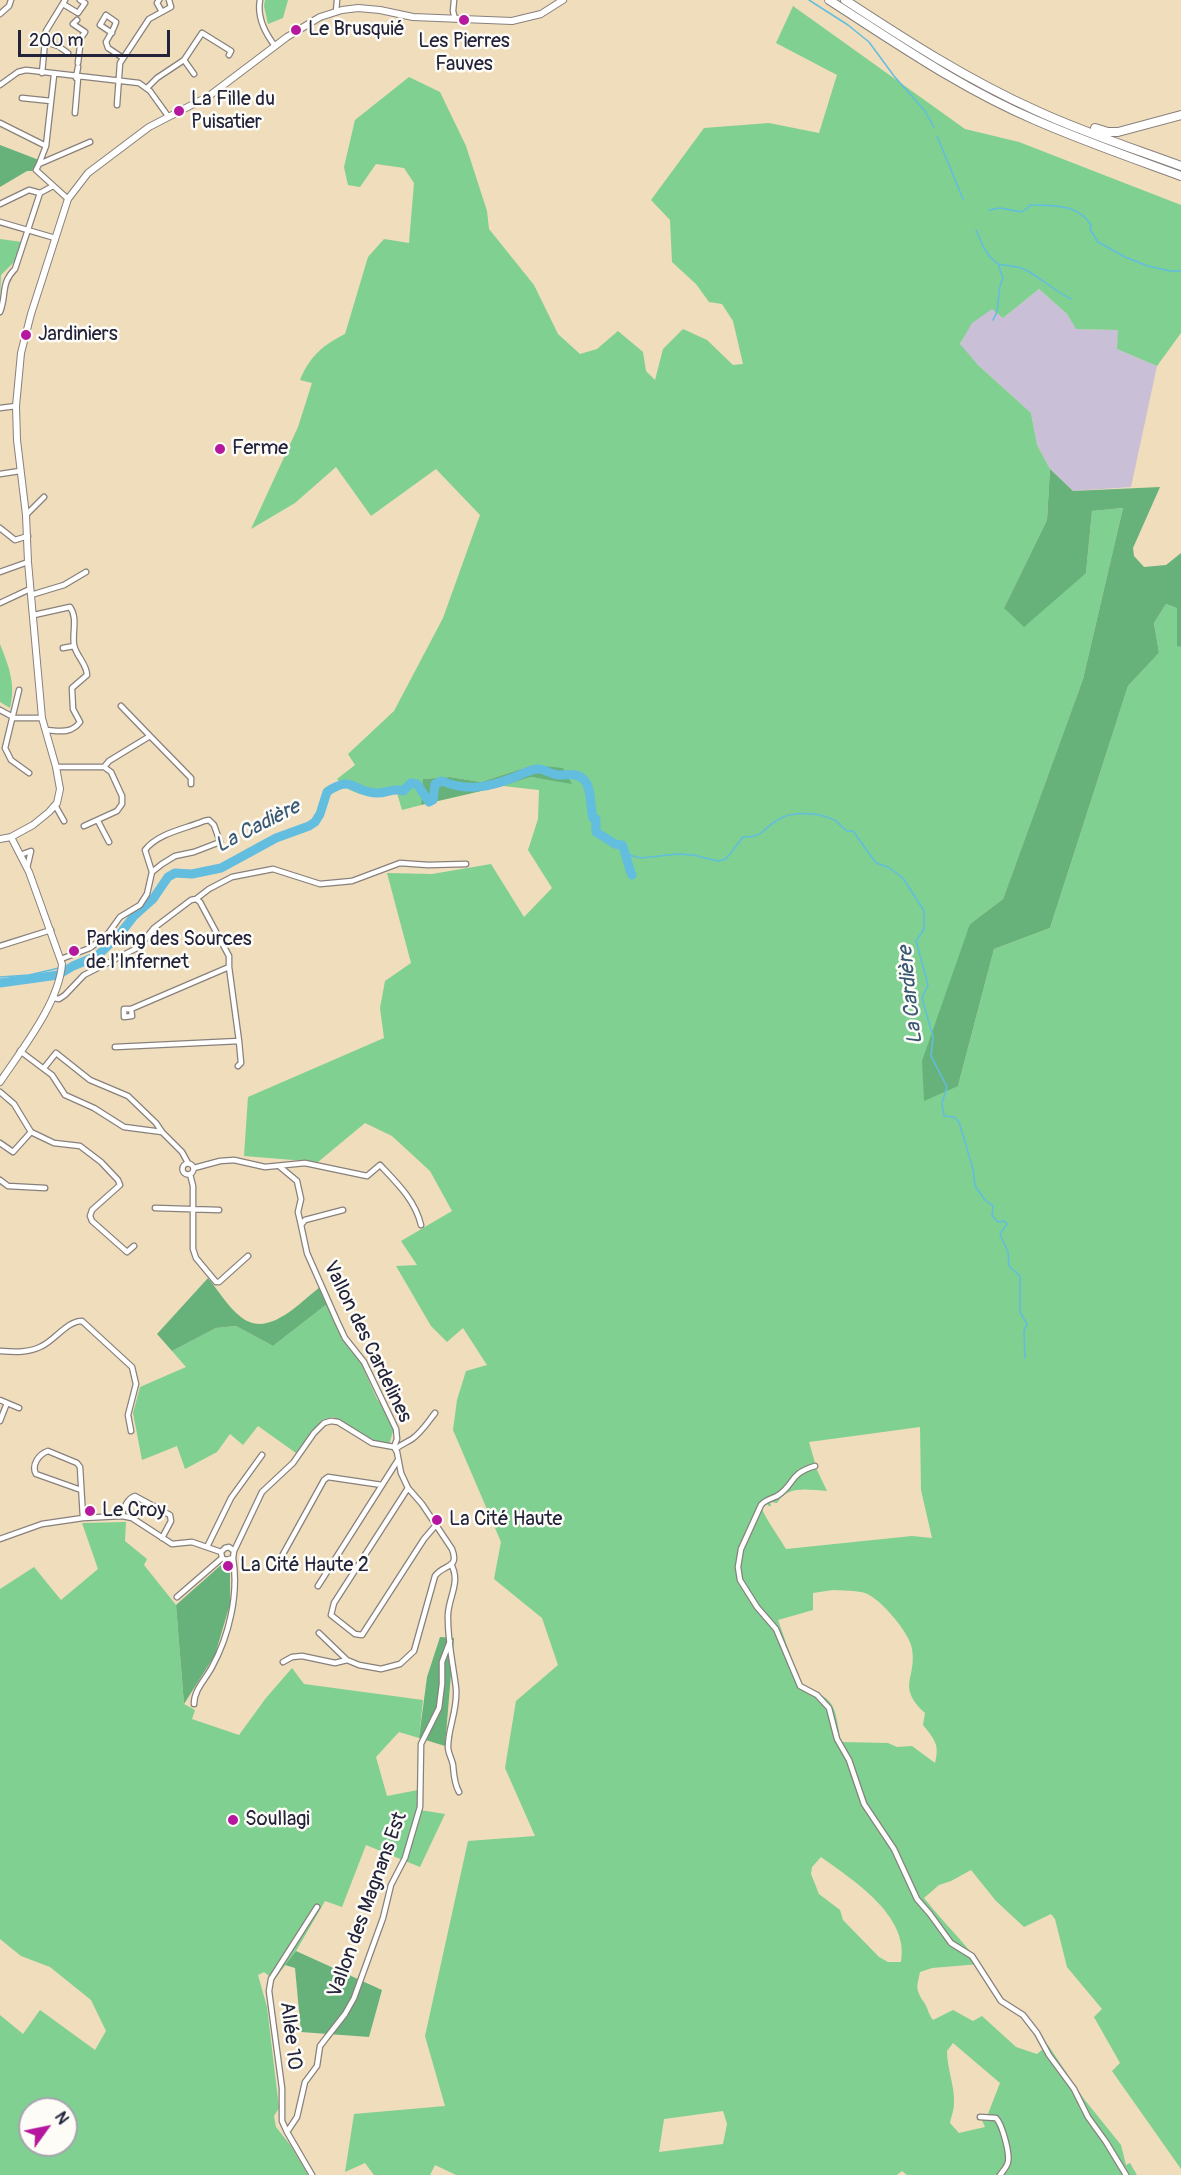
<!DOCTYPE html>
<meta charset="utf-8">
<style>
body{margin:0}
#map{position:relative;width:1181px;height:2175px;overflow:hidden;background:#efddbc;font-family:Pangolin,sans-serif}
canvas{display:block}
.north{position:absolute;left:18px;top:2097px;width:60px;height:60px;box-sizing:border-box;background:#fdfcf7;border:2px solid #a5a5ac;border-radius:50%;rotate:57deg;font-size:16px;font-weight:700;line-height:24px;text-align:center;color:#22223b}
.north::after{content:'';display:block;margin:auto;width:21px;height:27px;background:#b5179e;clip-path:polygon(50% 0,100% 100%,50% 72%,0 100%)}
.scale{position:absolute;left:18px;top:30px;width:152px;height:27px;box-sizing:border-box;border:3px solid #22223b;border-top:0;padding-left:8px;font-size:18px;line-height:21px;white-space:nowrap;color:#22223b;-webkit-text-stroke:4px #fdfcf7;paint-order:stroke}
</style>
<div id="map">
<canvas width="1181" height="2175"></canvas>
<div class="north">N</div>
<div class="scale">200 m</div>
</div>
<script>
const context = document.querySelector('canvas').getContext('2d');
context.lineJoin = 'round';
function fill(path, color) { context.fillStyle = color; context.fill(path, 'evenodd'); }
function trace(path, color, width, dash) { context.strokeStyle = color; context.lineWidth = width; context.lineCap = dash ? 'butt' : 'round'; context.setLineDash(dash || []); context.stroke(path); }
function drawText(font, color, halo, rows, align = 'center') {
  context.font = font + ' Pangolin,sans-serif'; context.lineWidth = 5; context.setLineDash([]); context.textBaseline = 'middle'; context.strokeStyle = halo; context.fillStyle = color; for (const [text, x, y, turn = 0] of rows) {
    context.save(); context.translate(x, y); context.rotate((+turn || 0) * Math.PI / 180); context.textAlign = isNaN(turn) ? turn : align; if (halo) context.strokeText(text, 0, 0); context.fillText(text, 0, 0); context.restore();
  }
}
fill(new Path2D(`
 M1039,289L1067,314L1076,329L1119,330L1117,349L1157,366L1131,487L1073,491L1050,469L1037,445L1031,413L978,365L960,345L971,323L992,308L1003,318Z`), '#c9bfd7');
fill(new Path2D(`
 M265,0H288L283,18L268,24L264,6Z
 M793,6L965,129L1019,142L1181,205V333L1157,366L1117,349L1118,330L1076,329L1067,314L1039,289L1003,318L992,309L972,323L960,344L978,365L1031,413L1037,445L1050,469L1047,520L1004,608L1086,573L1092,511L1123,508L1083,679L1003,899L970,924L958,1086L994,949L1050,928L1128,686L1159,653L1154,623L1166,604L1177,608V645L1181,647V2169L1112,2071L1120,2063L1094,2017L1102,2009L1067,1967L1055,1919L1051,1914L1024,1927L996,1901L971,1870L951,1881L939,1885L924,1898C942,1921 963,1941 980,1964L932,1968L920,1972C917,1987 915,1988 923,2001C928,2007 928,2014 933,2020L953,2010L973,2021L982,2016L1016,2047L1037,2054L1048,2045L1084,2099L1121,2145L1126,2165L1130,2163L1137,2175H907L902,2171L897,2175H456L435,2165L430,2175H374L365,2163L345,2172L354,2114L445,2106L425,2036L468,1841L535,1836L505,1768L516,1701L558,1665L542,1618L494,1579L501,1542L453,1430L457,1400L466,1371L487,1365L463,1328L447,1342L431,1326L396,1266L417,1265L401,1241L452,1211L430,1171L392,1136L365,1123L318,1162L244,1156L248,1097L384,1038L380,1008L385,981L411,963L387,873L432,874L491,864L524,917L552,888L528,850L538,819L539,790L503,786L531,777L571,783L533,765L481,782L450,777L424,779L421,805L402,810L397,793C373,797 355,799 337,779L355,765L348,754L394,711L443,618L480,515L436,469L371,516L336,467L295,503L251,529L298,427L312,383L300,380C310,356 323,345 345,334L368,257L384,239L409,243L414,183L404,168L376,164L360,187L348,185L344,167L355,120L409,77L440,92L466,146L487,211L489,229L534,285L558,334L580,354L597,349L618,331L643,352L646,371L655,380L663,349L683,329L707,340L733,365L743,364L733,321L722,304L709,302L696,284L672,262L670,220L651,200L704,128L769,123L819,133L837,75L776,43ZM920,1427L921,1490L932,1538L912,1536L786,1549C781,1540 763,1515 762,1508L767,1504L769,1506H771L770,1502L777,1503C788,1485 808,1490 827,1491L817,1470L809,1442ZM833,1590C843,1591 855,1590 865,1593C880,1598 910,1633 912,1649C917,1679 896,1686 925,1713L923,1725C934,1739 940,1744 935,1763L912,1746L897,1747L888,1743L841,1742C834,1703 837,1701 801,1685L778,1620L813,1610V1593ZM821,1857C853,1880 910,1916 901,1962H888L879,1957L843,1920L840,1910L819,1894L811,1874L812,1867ZM953,2043L1000,2083L988,2114H979L985,2127L959,2133L950,2123C951,2117 954,2110 954,2104C955,2086 947,2069 947,2051ZM723,2111L727,2124L723,2144L659,2152L664,2119Z
 M0,239L22,242L17,259L1,275L0,303Z
 M0,644C9,667 16,684 10,708L0,702Z
 M327,1304L342,1338L361,1363L377,1399L395,1424L389,1445L374,1441L333,1417L322,1420L296,1453L258,1426L243,1445L230,1434L217,1452L185,1469L177,1446L142,1460L133,1413L140,1387L186,1367L172,1351L216,1328L236,1326L273,1346Z
 M126,1522L125,1541L147,1559L144,1565L176,1605L184,1704L195,1710L192,1719L239,1735L266,1698L292,1668L304,1684L423,1700L419,1738L399,1732L376,1757L387,1796L423,1789L420,1810L445,1814L420,1867L366,1845L342,1907L325,1901L296,1951L274,1980L264,1972L258,1975L267,2007L279,2108L274,2116L276,2127L291,2146L308,2175H0V2015L23,2034L40,2010L95,2050L106,2031L91,2000L50,1967L21,1956L0,1939V1589L34,1567L61,1600L98,1569L82,1523ZM30,2109H66V2145H30Z`), '#7fd091');
fill(new Path2D(`
 M0,145L39,160L32,171H27L0,187Z
 M1050,469L1073,491L1160,487L1133,548L1134,556L1144,567L1166,565L1181,553V647L1177,646V608L1166,604L1154,623L1159,653L1128,686L1050,928L994,949L958,1086L924,1101L922,1061L970,924L1003,899L1083,679L1123,508L1092,511L1086,573L1024,627L1004,608L1047,520Z
 M533,765L563,768L572,784L531,777L503,786L421,805L423,779L450,777L481,782Z
 M208,1278C218,1290 228,1307 241,1317C268,1339 299,1303 320,1287L327,1304L273,1346L236,1326L216,1328L172,1351L157,1334Z
 M221,1565L230,1570V1604L215,1655L184,1704L176,1605Z
 M440,1637L454,1638L445,1746L419,1738L427,1677Z
 M296,1951L382,1990L369,2037L301,2032L295,1968L285,1965Z`), '#67b27b');
trace(new Path2D(`
 M809,0L848,25L869,42L894,76L925,111L934,127
 M937,136L963,199
 M989,210L1000,208L1022,212L1031,205C1052,206 1078,203 1091,225L1090,229L1098,242L1125,257L1148,266L1170,271H1181
 M976,230L983,246L990,257L998,264L1003,278C995,294 1002,306 993,320
 M998,264C1007,266 1019,266 1026,270C1042,279 1055,291 1071,299
 M625,854L641,858L677,854L693,855L718,861L726,859L743,837C762,838 763,829 776,821C791,810 819,812 836,821C839,824 843,828 847,831H853L876,863L888,867L903,878L924,911V929L916,941L928,985L922,998L933,1037L931,1056L947,1087L942,1103L944,1116L954,1117L959,1122L973,1169L975,1186L985,1200L993,1206L992,1215L998,1222L1004,1221L1007,1224L1000,1234L1008,1252L1009,1266L1020,1276V1312L1027,1324L1024,1331L1025,1358
 M0,977L29,975L59,968`), '#62bddf', 1.5);
trace(new Path2D(`
 M0,983L58,975L73,966L97,956L119,935L134,916L153,899L168,877L175,873L192,874L221,868L276,838L309,826L315,822L320,814L327,792C353,774 352,792 376,793C386,794 393,787 403,791L411,783L417,784L429,802L433,800L435,784L442,781C467,792 490,787 515,777C522,774 529,770 537,769C545,768 550,775 559,775C568,775 578,772 585,781C592,790 590,807 593,818L596,819V832L615,844L622,845C625,849 628,867 632,875`), '#62bddf', 9);
const street = new Path2D(`
 M159,0L157,3L162,12
 M260,0C257,16 265,33 275,46
 M454,0L453,11L455,19
 M63,4L78,13L85,3L80,0
 M336,12L337,0
 M0,14L9,6L11,0
 M77,20L73,24L85,32L81,38L78,63
 M112,33L100,25L106,15L116,22C114,29 110,35 106,42L108,48L123,58
 M45,42L58,46L68,53
 M184,60L202,33L231,51L229,55
 M42,73L46,31L65,0
 M76,78L78,67
 M0,85L18,72L26,70L139,83L150,91L168,116
 M147,88L157,78L184,60L194,74
 M22,98L51,101
 M117,105L120,63L149,19L171,7L169,0
 M75,113L78,78
 M0,123L46,146L54,75
 M39,164L46,146
 M68,199L36,170L39,164L90,142
 M0,204L29,190L40,193L53,186
 M0,222L55,238
 M0,312C7,295 0,284 15,269L40,193
 M0,408L16,406
 M0,474L20,471
 M26,515L44,497
 M0,528L15,540L28,536
 M0,572L28,562
 M31,595L64,585L86,572
 M0,603L30,589
 M34,615L70,607C78,618 72,632 74,645C76,656 87,664 87,675L72,688L73,709L80,722C71,734 60,731 46,730
 M63,648L74,646
 M19,690L5,748L11,760L29,773
 M121,706L150,736
 M0,710L15,718H42
 M56,767H104L111,772L122,796V804L117,811L84,826
 M104,767L109,761L150,736L191,778V784
 M55,805L64,821
 M98,821L109,842
 M20,855L31,851L27,868
 M196,899L209,889L232,877L273,869L320,884L352,881L400,863L428,865L466,864
 M0,946L51,930
 M61,959L90,948L107,935L120,917L140,905L147,894L152,872L162,864L175,856L194,852L220,842L214,825L209,820L204,821C185,829 158,833 145,850L152,872
 M54,998L59,999L65,995L84,975L139,947L154,928L191,900L196,899L200,902L229,956V967L239,1041L115,1047
 M131,1009H124V1017L132,1016L131,1009L229,967
 M20,1051L52,1075L65,1095L94,1108L124,1127L162,1132L182,1152L188,1163
 M238,1066L241,1063L239,1041
 M44,1068L56,1053L90,1080L128,1096L156,1123L162,1132
 M0,1092L14,1104L31,1132L54,1143L80,1146L101,1162L118,1180L120,1185L92,1210L90,1216L92,1221L127,1252L134,1246
 M0,1143L13,1152L31,1132
 M182.5 1169a5.5 5.5 0 1 1 11 0a5.5 5.5 0 1 1-11 0Z
 M279,1166L297,1181L301,1199L298,1212L301,1225
 M194,1168L220,1161L234,1160L265,1167L305,1163L367,1176L380,1165C397,1183 415,1200 421,1225
 M190,1174L193,1186V1249L196,1258L216,1282H219L248,1256
 M0,1180L8,1186L45,1188
 M155,1208L219,1210
 M343,1210L305,1220L301,1225L307,1253L337,1321L345,1338L364,1362L396,1429L397,1439L394,1447
 M0,1351C15,1352 29,1353 42,1346C55,1340 67,1321 82,1321L132,1367L136,1384L128,1415L131,1431
 M0,1400L19,1408
 M0,1421L7,1403
 M396,1449C401,1444 406,1443 412,1439C421,1433 428,1422 435,1413
 M815,1466C788,1474 795,1485 777,1496C771,1499 765,1500 761,1505L741,1549L738,1567L740,1580L757,1607L776,1629L800,1686L817,1695L829,1708L837,1739L849,1760L864,1804L894,1849L917,1899L930,1914L951,1943L972,1956L1001,2001L1023,2015L1037,2033L1049,2055L1074,2089L1088,2117L1106,2142L1126,2175
 M408,1488L334,1603L331,1615L355,1634L362,1635L424,1539L436,1525
 M81,1490L36,1474C31,1465 39,1454 48,1451L77,1463L80,1467L83,1518
 M122,1516C123,1508 128,1498 135,1496L170,1515L171,1521L162,1538
 M0,1539L42,1524L83,1518L122,1516L132,1518L172,1544L192,1542L221,1552
 M207,1547L231,1498L262,1455
 M234,1551L229,1547L225,1548L221,1552L222,1558L226,1560L233,1558L234,1551L262,1492L293,1463L314,1433L324,1423L331,1421L338,1422L372,1443L394,1447L397,1452L401,1473L408,1488L422,1504L452,1549C460,1569 443,1564 435,1576L414,1651L400,1664L381,1669L359,1665L347,1660L335,1663L302,1656L292,1657L283,1662
 M282,1556L324,1480L328,1477L382,1485
 M451,1564C461,1582 449,1596 448,1614C447,1639 453,1663 456,1688C458,1710 448,1727 448,1747C448,1753 452,1759 453,1765C454,1775 454,1783 459,1792
 M318,1586L398,1460
 M177,1597L222,1558
 M319,1633L347,1660
 M194,1704C194,1690 205,1680 212,1667C229,1636 239,1594 233,1558
 M980,2117L996,2118C1002,2124 1010,2153 1008,2162C1007,2167 1003,2171 1000,2175
 M287,2132L297,2117L305,2082L317,2066L320,2046L345,2014L354,1998L383,1918L391,1885L405,1858L420,1807L421,1744L439,1708L442,1684V1662L450,1641
 M312,2175L287,2132L282,2121V2088L269,1991L271,1979L317,1907`);
const secondary = new Path2D(`
 M0,839L11,837L33,825L49,812L57,803L60,789L56,767L42,718L28,562L26,515L17,440L16,406L21,353L31,314L68,199L88,173L149,127L209,96L287,37L320,17L342,10L358,8L380,10L413,17L512,21L541,14L563,0
 M0,1082C22,1049 59,1003 62,964L29,872L11,837`);
const highway = new Path2D(`
 M829,0C896,43 962,89 1035,120C1083,141 1132,158 1181,176
 M845,0C906,40 968,80 1035,110C1082,132 1132,148 1181,166
 M1095,128L1108,132H1118L1181,115`);
trace(street, '#88807c', 7);
trace(secondary, '#88807c', 8);
trace(highway, '#88807c', 10);
trace(street, '#fff', 4.5);
trace(secondary, '#fff', 6);
trace(highway, '#fff', 8);
for (const [x, y, r, color] of [
 [464,20,6,"#b5179e"],
 [296,30,6,"#b5179e"],
 [179,111,6,"#b5179e"],
 [26,335,6,"#b5179e"],
 [220,449,6,"#b5179e"],
 [74,951,6,"#b5179e"],
 [90,1511,6,"#b5179e"],
 [437,1520,6,"#b5179e"],
 [228,1566,6,"#b5179e"],
 [233,1820,6,"#b5179e"]
]) { const dot = new Path2D(); dot.arc(x, y, r, 0, 2 * Math.PI); context.fillStyle = color; context.fill(dot); trace(dot, '#fdfcf7', 2); }
drawText('20px', '#22223b', '#fdfcf7', [
 ["Le Brusquié",308,30],
 ["Les Pierres",464,42,"center"],
 ["Fauves",464,65,"center"],
 ["La Fille du",191,100],
 ["Puisatier",191,123],
 ["Jardiniers",38,335],
 ["Ferme",232,449],
 ["Parking des Sources",86,940],
 ["de l'Infernet",86,963],
 ["Le Croy",102,1511],
 ["La Cité Haute",449,1520],
 ["La Cité Haute 2",240,1566],
 ["Soullagi",245,1820]
], 'left');
drawText('20px', '#22223b', '#fdfcf7', [
 ["Vallon des Cardelines",367,1342,64],
 ["Vallon des Magnans Est",368,1905,-70],
 ["Allée 10",290,2036,83]
]);
drawText('italic 21px', '#385874', '#fdfcf7', [
 ["La Cadière",258,827,-27],
 ["La Cardière",911,995,-96]
]);
</script>
